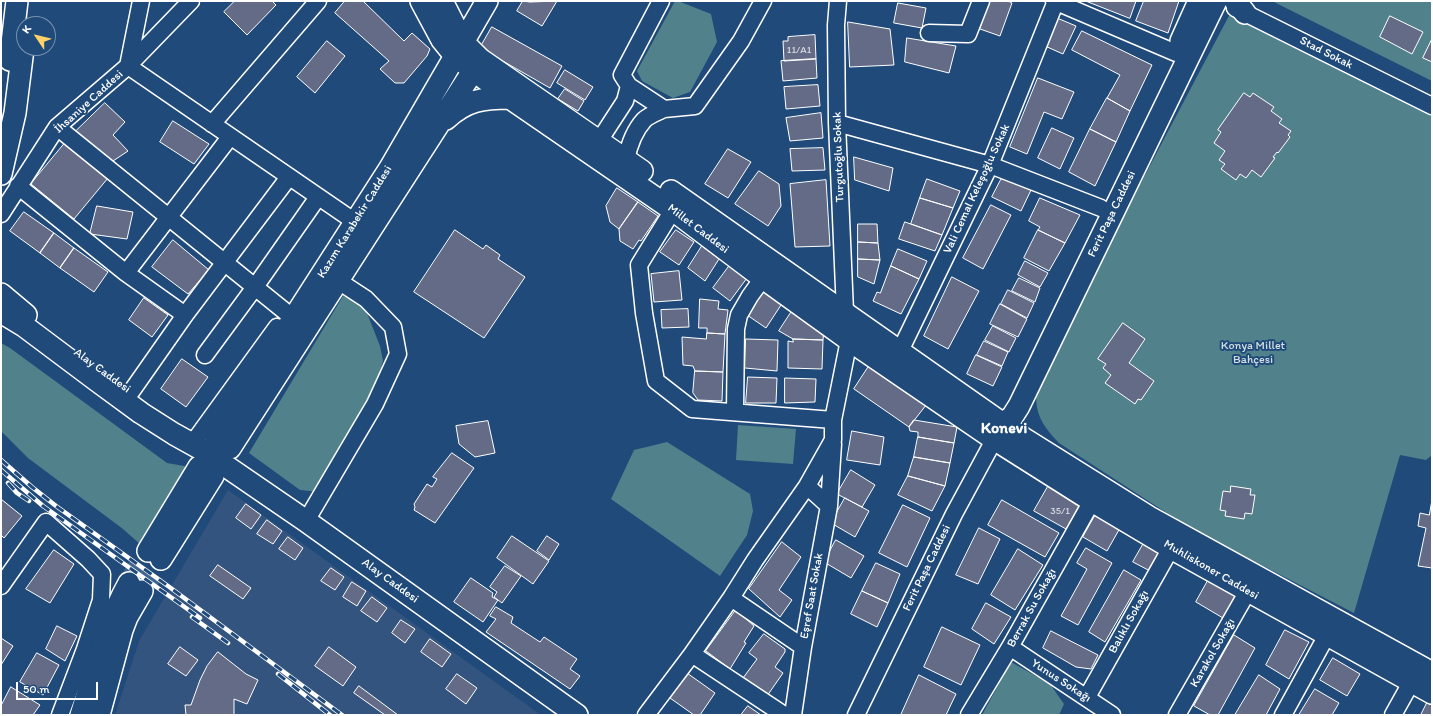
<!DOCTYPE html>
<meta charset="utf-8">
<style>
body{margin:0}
#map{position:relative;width:1433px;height:716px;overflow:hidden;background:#1f4a7a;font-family:Itim,sans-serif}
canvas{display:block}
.frame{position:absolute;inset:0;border:2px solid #fff;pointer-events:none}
.north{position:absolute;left:16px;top:16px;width:40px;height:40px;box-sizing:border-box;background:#1f4a7a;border:1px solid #7992af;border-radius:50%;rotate:305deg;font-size:11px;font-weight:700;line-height:16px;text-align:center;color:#fff}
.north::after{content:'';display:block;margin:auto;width:14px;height:18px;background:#ffd166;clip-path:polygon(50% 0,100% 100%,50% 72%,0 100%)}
.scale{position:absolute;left:16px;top:682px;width:82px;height:18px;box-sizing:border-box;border:2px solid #fff;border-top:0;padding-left:5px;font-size:12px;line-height:14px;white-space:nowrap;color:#fff;-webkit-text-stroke:3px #1f4a7a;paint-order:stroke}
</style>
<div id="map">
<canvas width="1433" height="716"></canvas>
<div class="frame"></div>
<div class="north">K</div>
<div class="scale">50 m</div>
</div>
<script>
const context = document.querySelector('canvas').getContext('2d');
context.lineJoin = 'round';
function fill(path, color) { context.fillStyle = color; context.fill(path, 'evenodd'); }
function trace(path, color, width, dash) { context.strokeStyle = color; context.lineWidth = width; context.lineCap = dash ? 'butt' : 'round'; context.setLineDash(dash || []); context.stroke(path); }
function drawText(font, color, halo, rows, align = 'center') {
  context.font = font + ' Itim,sans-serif'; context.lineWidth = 4; context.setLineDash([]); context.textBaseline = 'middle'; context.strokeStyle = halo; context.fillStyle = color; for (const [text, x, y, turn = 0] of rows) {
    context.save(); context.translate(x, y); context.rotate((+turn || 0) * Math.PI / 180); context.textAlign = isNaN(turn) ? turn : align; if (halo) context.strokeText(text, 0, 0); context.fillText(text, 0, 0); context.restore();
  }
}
fill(new Path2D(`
 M228,490L541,715H115L139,641Z`), '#33547e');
fill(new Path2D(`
 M675,1H678L711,14L717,42L690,92L673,98L642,81L637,71Z
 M1272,1H1432V81Z
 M1231,12L1432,110V455L1426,460L1400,455L1354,613L1190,528L1059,443C1038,421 1034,410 1037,380Z
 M343,296L358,302L367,313L380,346L383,361L375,391L319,492L300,490L249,453Z
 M1,343L10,348L167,463L184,466L193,470L150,553L123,529L28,458L1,431Z
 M738,425L796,429L793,464L736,460Z
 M667,442L750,494L753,511L747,535L720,576L611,499L634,450Z
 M1011,662L1050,684L1064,704L1059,715H982Z`), '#51828c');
const building = new Path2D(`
 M235,1H272L276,5L247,35L224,12Z
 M345,1H363L404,41L412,33L430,49L427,56L404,83H395L380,69L389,61L335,13Z
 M523,1L530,2L557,1L542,26L517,11Z
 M990,1H1008L1012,3L1000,36L980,29Z
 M1086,1H1136L1130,18Z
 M1144,1H1179L1168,33L1136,21Z
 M898,3L926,8L922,28L894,23Z
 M1390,16L1423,32L1412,54L1380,37Z
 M1057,18L1076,26L1063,54L1045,46Z
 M848,22L890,29L894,65L850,67Z
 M492,27L562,66L550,88L480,48Z
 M1082,31L1152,65L1130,111L1107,98L1120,75L1072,50Z
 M815,35L816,59L784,61L783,41H788V37Z
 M907,38L956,46L949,73L905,62Z
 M1432,39V62L1423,58Z
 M327,41L345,56L315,93L297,77Z
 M816,59L817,78L783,81L781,61Z
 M565,70L593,87L585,100L557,83Z
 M1038,78L1074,92L1062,119L1044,112L1027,154L1010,147Z
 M818,85L820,106L786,109L784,87Z
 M565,89L584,101L578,111L558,99Z
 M1244,93L1250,97L1253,93L1274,107L1271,111L1282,119L1279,123L1291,131L1288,135L1290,137L1278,153L1277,152L1273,157L1275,158L1261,177L1252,170L1246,178L1240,174L1236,180L1221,169L1225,164L1219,160L1225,151L1214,143L1221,132L1218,130Z
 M1107,98L1130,111L1116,142L1090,129Z
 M105,103L125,122L113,135L128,151L107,165L71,136Z
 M821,113L823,138L790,141L786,118Z
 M173,121L209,144L194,164L160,142Z
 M1052,128L1074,138L1060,169L1038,158Z
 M1090,129L1116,142L1095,186L1069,172Z
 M65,143L108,178L74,219L31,184Z
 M823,148L825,170L792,171L790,149Z
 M728,149L751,162L728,198L705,184Z
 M854,157L893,168L889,191L855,180Z
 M759,171L779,184L781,206L768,226L735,204Z
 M1004,174L1032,188L1021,211L992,197Z
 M927,179L960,191L953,208L920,198Z
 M826,180L830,246L795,247L790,184Z
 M617,188L638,202L619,229L610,222L606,206Z
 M920,198L953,208L942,235L911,224Z
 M1040,198L1080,215L1065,243L1038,230L1040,227L1029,221Z
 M638,202L658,216L641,241L639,240L633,249L620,241L619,229Z
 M991,205L1011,215L983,269L963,258Z
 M97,206L133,212L127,239L90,234Z
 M24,212L54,233L40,253L10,231Z
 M905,222L942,235L935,251L899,239Z
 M858,224H877L878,243L858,242Z
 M455,230L483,249L486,245L500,255L498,259L525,277L484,338L414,292Z
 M676,230L694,242L679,265L660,252Z
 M1038,230L1065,243L1049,271L1024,258Z
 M54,233L74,248L60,268L40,253Z
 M173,240L209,270L188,294L152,267Z
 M858,242L878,243L880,260L858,259Z
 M702,246L719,259L705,281L688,268Z
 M74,248L108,272L94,292L60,268Z
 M898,249L927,261L919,279L891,266Z
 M858,259L880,260L874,284L858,277Z
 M1025,261L1048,273L1040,287L1018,275Z
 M730,265L747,278L730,301L713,288Z
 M891,266L919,279L901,314L873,301L877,292L880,293Z
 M679,271L682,300L654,302L651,274Z
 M952,277L979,291L948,349L924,336Z
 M1019,278L1040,288L1035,302L1012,291Z
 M764,288L783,302L766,328L747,315Z
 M1008,290L1034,303L1027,318L1001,304Z
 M144,298L168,315L152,337L129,320Z
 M700,299L719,301L718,309L728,310L725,334L707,333V328H699Z
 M1000,304L1027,319L1018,337L990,324Z
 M794,308L824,328L823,340L793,339L779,331Z
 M688,309L689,327L662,328L661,310Z
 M1123,323L1145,339L1129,363L1154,381L1141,400L1138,399L1135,404L1105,383L1111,375L1103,368L1106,364L1098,359Z
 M993,326L1016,338L1009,352L985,340Z
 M707,333L725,334L723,372L695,371L693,366L683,365L682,337L706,339Z
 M746,339L778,340L777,371L745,368Z
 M793,339L823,340L822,369L788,368V341L793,342Z
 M984,341L1008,352L1002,366L977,355Z
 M976,355L1002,367L993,386L967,374Z
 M182,359L208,377L186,407L161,389Z
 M873,360L930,400L909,427L854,389Z
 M695,371L723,372L722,401L698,400L693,393Z
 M748,377L777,378L776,403H746Z
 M785,378L816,379L815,402L785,403Z
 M914,420L957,427L954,443L918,437V432L910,431L909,427Z
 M488,421L495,453L475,457L459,444L456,426Z
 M852,431L884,437L880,465L847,460Z
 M918,437L954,443L950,463L914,457Z
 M452,453L474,468L435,523L414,510L415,507L414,504L427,484L432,487L437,479L433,477Z
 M914,457L950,463L945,486L908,476Z
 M851,470L875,485L862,507L837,494Z
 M908,476L945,486L932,511L898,495Z
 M1050,483L1082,501L1066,529L1034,511Z
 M1231,486L1251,489L1250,495H1255L1252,514L1245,513L1244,519L1225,516L1226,511L1220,510L1223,491L1230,492Z
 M845,498L869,511L855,537L831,523Z
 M1,499L22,516L4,538L1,535Z
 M1002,500L1059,533L1045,557L988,525Z
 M1432,500V568L1418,566L1426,528L1418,526L1420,513L1429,515Z
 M246,504L261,515L251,529L236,518Z
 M903,505L930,518L907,567L879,553Z
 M1096,514L1120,528L1107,551L1083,537Z
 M267,520L282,531L273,544L257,534Z
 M979,528L1000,539L978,584L956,575Z
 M512,536L549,561L533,584L497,558Z
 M547,536L559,544L549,560L537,551Z
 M288,537L303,548L295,560L279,549Z
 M836,540L864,556L851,578L824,562Z
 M1145,541L1162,550L1150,571L1133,562Z
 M782,542L801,557L779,590L792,600L780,617L749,589Z
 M1086,548L1112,563L1078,625L1061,616L1087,569L1077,563Z
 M1018,549L1043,565L1015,610L991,595Z
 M54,550L74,564L50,603L26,589Z
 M876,563L900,574L888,603L862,591Z
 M218,565L251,588L243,599L210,576Z
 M505,566L521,576L502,603L494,597L497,592L490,587Z
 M331,568L344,577L335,590L321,581Z
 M1124,570L1141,580L1105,642L1089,632Z
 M1210,577L1237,593L1223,618L1196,602Z
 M471,578L493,593L492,597L498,600L483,622L454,602Z
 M352,582L366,591L357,606L343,597Z
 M862,591L888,603L877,627L851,614Z
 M372,597L387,608L377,622L361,611Z
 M986,603L1011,617L994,644L972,629Z
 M496,607L513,617L511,623L540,642L544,637L577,659L570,669L580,676L570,689L486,632L496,619L490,616Z
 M736,610L754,626L744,642L746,643L730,669L706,651Z
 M401,620L415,629L405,643L392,633Z
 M57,626L77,636L65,661L46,649Z
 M942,627L980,645L961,685L924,667Z
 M1285,630L1309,642L1289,679L1266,665Z
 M1051,631L1098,655L1091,669L1076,667L1043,648Z
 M764,634L785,649V652L775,667L783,673L767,696L743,678L757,659L749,653Z
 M1234,635L1255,648L1218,715H1210L1194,706Z
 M1,638L13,646L1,665Z
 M430,639L451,654L442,667L421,652Z
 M180,647L198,660L186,676L168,664Z
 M329,647L356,667L343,686L315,666Z
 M218,652L246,674L258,680L247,704L234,699V715H186L185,705H191L200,680L207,666Z
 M37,653L59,665L43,695L20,682Z
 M1333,658L1360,674L1347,696L1320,680Z
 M687,673L715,693L700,715H694L670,698Z
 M457,674L477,688L466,704L446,689Z
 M919,675L956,694L946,715H901Z
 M1259,675L1280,689L1266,715H1235Z
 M359,686L398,715H385L354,693Z
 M11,687L40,705L33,715H1V706Z
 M1315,689L1339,703L1332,715H1299Z
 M1427,703L1432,705V715H1421Z
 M748,706L761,715H741Z`);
fill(building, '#636b87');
trace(building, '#fff', 1);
trace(new Path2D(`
 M129,583L148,551
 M142,591L161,559`), '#41658e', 21, [21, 10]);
const minor = new Path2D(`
 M838,1L836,25L837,123L845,312
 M1054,1L1176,53
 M1235,8L1432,106
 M929,33L968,34L981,1
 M128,66L348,217
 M128,66L141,1
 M629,86L664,109L695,106L741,41L763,1
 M837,123L990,165L1101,208
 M212,124L318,1
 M57,127L287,313
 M599,141L625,101L629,86L622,75L661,1
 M626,160C629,145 634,131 644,120C649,115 658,112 664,109
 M18,186L126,273L185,315
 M673,210L639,265L644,313L656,381L692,409L833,420
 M1,214L57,127L128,66L191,1
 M126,273L230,137
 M900,351L990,165L1056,1
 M205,355L255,287L318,197
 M131,392L185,315L289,177
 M735,412L736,329L739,315L750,296L763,278
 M195,440L277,327
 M829,506L833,444
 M306,521L375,404L398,354L393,327L366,299L337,280
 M1,586L46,522L88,559L102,574L101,600L85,649L60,715
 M731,598L803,647
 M1010,647L1112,715
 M692,654L784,715
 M1087,697L1171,548
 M646,715L692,654L731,598L755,560L807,486L833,440V420L849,340
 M793,715L803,647L829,506L807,486
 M856,715L954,514L1000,429
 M969,715L1010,647L1092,501
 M1177,715L1248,591
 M1283,715L1327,635
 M1393,715L1412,681`);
const major = new Path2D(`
 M421,1L442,40L455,56L473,70L510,98L673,210L763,278L849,340L994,439L1092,501L1171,548L1432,693
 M442,1L463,42L480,59L642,171
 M1235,1L1245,13
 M1181,41L1199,1
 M10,60L17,1
 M446,119C466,100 483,98 510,98
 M1,174L15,113L24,41
 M671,191L1026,440L1149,517L1432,673
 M1,294L26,315
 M1,312L24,326L96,380L141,413L174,434L201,449L306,521L577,715
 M1003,423L1012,417L1019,406L1216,1
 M216,439L390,168L487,1
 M230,448L480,60
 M148,551L199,467
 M161,559L213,476
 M81,715C95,670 106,624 129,583
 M99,715L122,630L127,617L142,591`);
trace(minor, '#fff', 19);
trace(major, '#fff', 24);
trace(minor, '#1f4a7a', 16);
trace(major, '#1f4a7a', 21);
const rail = new Path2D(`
 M1,460L32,487L56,506L168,586L342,715
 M1,470L43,506L200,618
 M8,483L17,493L29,501
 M192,617L228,643
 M278,674L330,715`);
trace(rail, '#fff', 4.5);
trace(rail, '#1f4a7a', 3, [9]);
drawText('10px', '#d8dae1', null, [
 ["11/A1",799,50],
 ["35/1",1060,511]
]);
drawText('12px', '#fff', '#1f4a7a', [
 ["Stad Sokak",1326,53,27],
 ["İhsaniye Caddesi",89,102,-42],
 ["Turgutoğlu Sokak",839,157,-92],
 ["Vali Cemal Keleşoğlu Sokak",977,189,-65],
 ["Ferit Paşa Caddesi",1112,214,-64],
 ["Kazım Karabekir Caddesi",355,222,-58],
 ["Millet Caddesi",698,229,37],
 ["Alay Caddesi",102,371,36],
 ["Ferit Paşa Caddesi",927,568,-64],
 ["Muhliskoner Caddesi",1211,570,30],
 ["Alay Caddesi",390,581,36],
 ["Eşref Saat Sokak",812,596,-80],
 ["Berrak Su Sokağı",1032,608,-61],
 ["Balıklı Sokağı",1129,622,-61],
 ["Karakol Sokağı",1213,653,-60],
 ["Yunus Sokağı",1061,681,33]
]);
drawText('12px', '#d4e0e2', '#1f4a7a', [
 ["Konya Millet",1253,346],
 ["Bahçesi",1253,360]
]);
drawText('bold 16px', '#fff', '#1f4a7a', [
 ["Konevi",1004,429]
]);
</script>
